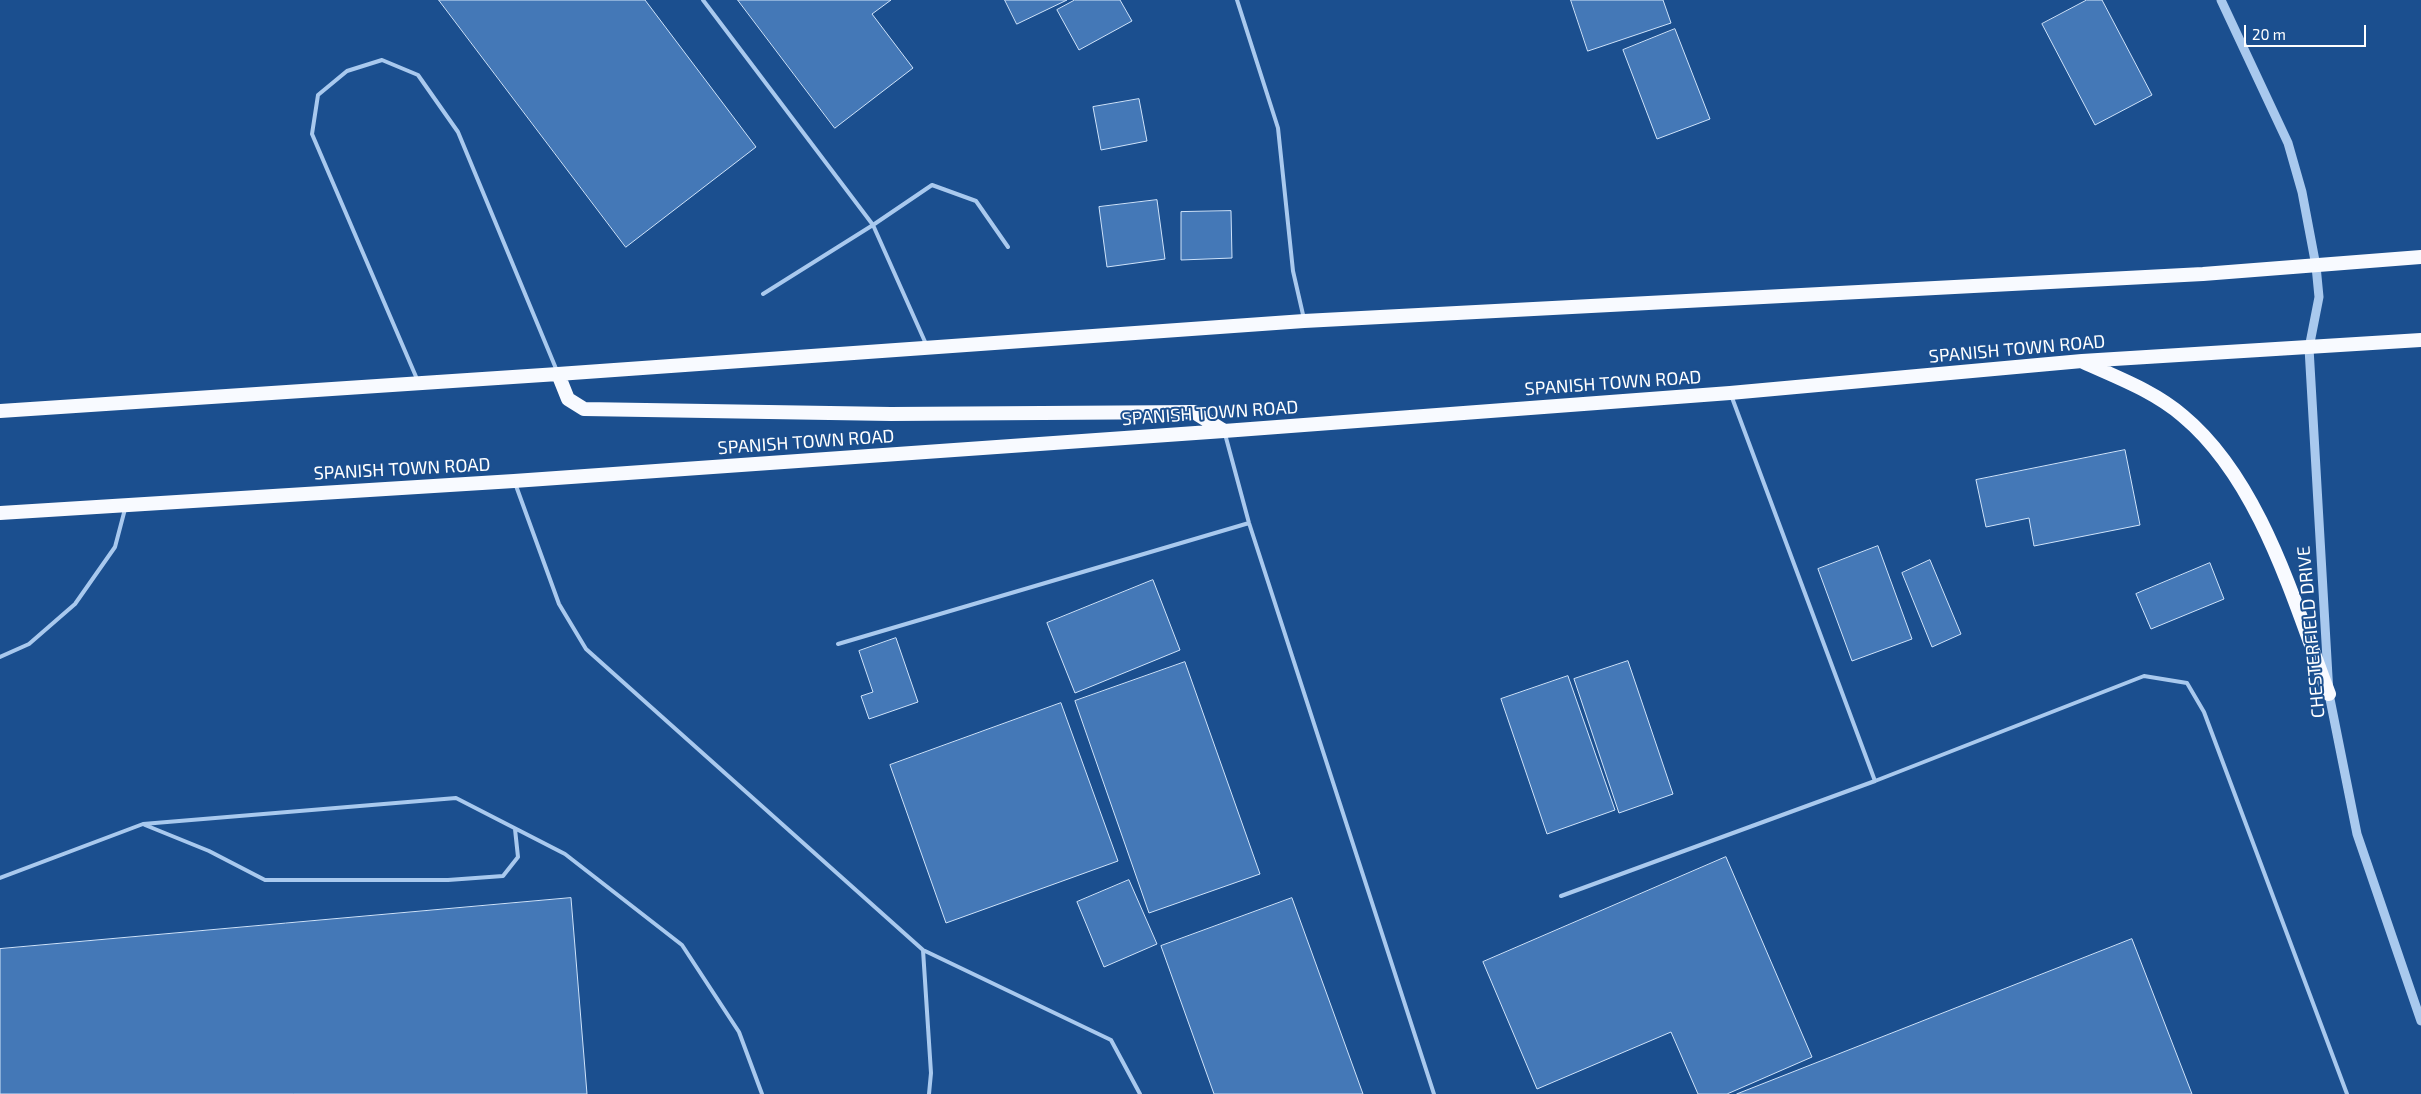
<!DOCTYPE html>
<style>
body{margin:0}
#map{position:relative;width:2421px;height:1094px;overflow:hidden;background:#1b4f8f;font-family:"Exo 2",sans-serif}
canvas{display:block}
.scale{position:absolute;left:2244px;top:25px;width:122px;height:22px;box-sizing:border-box;border:2px solid #fff;border-top:0;padding-left:6px;font-size:15px;line-height:18px;white-space:nowrap;color:#fff;-webkit-text-stroke:4px #1b4f8f;paint-order:stroke}
</style>
<div id="map">
<canvas width="2421" height="1094"></canvas>
<div class="scale">20 m</div>
</div>
<script>
const context = document.querySelector('canvas').getContext('2d');
context.lineJoin = 'round';
function fill(path, color) { context.fillStyle = color; context.fill(path, 'evenodd'); }
function trace(path, color, width, dash) { context.strokeStyle = color; context.lineWidth = width; context.lineCap = dash ? 'butt' : 'round'; context.setLineDash(dash || []); context.stroke(path); }
function drawText(font, color, halo, rows, align = 'center') {
  context.font = font + ' "Exo 2",sans-serif'; context.lineWidth = 4; context.setLineDash([]); context.textBaseline = 'middle'; context.strokeStyle = halo; context.fillStyle = color; for (const [text, x, y, turn = 0] of rows) {
    context.save(); context.translate(x, y); context.rotate((+turn || 0) * Math.PI / 180); context.textAlign = isNaN(turn) ? turn : align; if (halo) context.strokeText(text, 0, 0); context.fillText(text, 0, 0); context.restore();
  }
}
const building = new Path2D(`
 M439,0H645L756,147L626,247Z
 M738,0H891L872,14L913,68L835,128Z
 M1005,0H1067L1017,24Z
 M1075,0H1120L1132,21L1079,50L1057,10Z
 M1571,0H1663L1671,23L1588,51Z
 M2087,0H2102L2152,95L2095,125L2042,24Z
 M1675,29L1710,119L1657,139L1623,50Z
 M1139,99L1147,141L1101,150L1093,107Z
 M1157,200L1165,259L1107,267L1099,207Z
 M1231,211L1232,258L1181,260V212Z
 M2125,450L2140,525L2034,546L2029,518L1986,527L1976,480Z
 M1878,546L1912,639L1852,661L1818,569Z
 M1930,560L1961,634L1932,647L1902,573Z
 M2210,563L2224,599L2151,629L2136,594Z
 M1153,580L1180,650L1075,693L1047,623Z
 M896,638L918,702L869,719L861,696L873,692L859,651Z
 M1628,661L1673,794L1619,813L1574,679Z
 M1185,662L1260,874L1149,913L1075,701Z
 M1568,676L1615,810L1547,834L1501,699Z
 M1061,703L1118,861L946,923L890,765Z
 M1726,857L1812,1057L1727,1094H1698L1671,1032L1537,1089L1483,962Z
 M1129,880L1157,944L1104,967L1077,902Z
 M571,898L587,1094H0V949Z
 M1292,898L1363,1094H1214L1161,946Z
 M2132,939L2192,1094H1737Z`);
fill(building, '#4478b7');
trace(building, '#cfe3fa', 1);
trace(new Path2D(`
 M703,0L873,225L926,344
 M1237,0L1278,128L1293,271L1304,319
 M763,294L873,225L932,185L976,201L1008,247
 M417,379L312,134L318,95L347,71L382,60L418,75L458,132L557,371
 M1225,434L1249,523L1434,1094
 M515,483L559,604L586,649L923,950L1111,1040L1140,1094
 M838,644L1249,523
 M0,657L29,644L75,604L115,547L125,509
 M1875,781L2144,676L2187,683L2204,712L2347,1094
 M145,825L209,851L265,880H448L503,876L518,857L515,829
 M0,878L143,824L456,798L565,854L682,945L739,1032L762,1094
 M1561,896L1875,781L1731,395
 M923,950L931,1073L929,1094`), '#a9c9ee', 4);
trace(new Path2D(`
 M2221,0L2288,143L2302,192L2316,266L2319,297L2309,348L2329,694L2357,834L2421,1021`), '#a9c9ee', 9);
trace(new Path2D(`
 M2083,362C2118,378 2154,391 2183,416C2261,481 2294,603 2329,694
 M558,374L568,399L584,409L891,414L1194,412L1224,431
 M0,411L558,374L1304,321L2203,274L2421,257
 M0,513L514,481L1224,431L1730,393L2082,361L2421,340`), '#f8faff', 14);
drawText('18px', '#fff', '#1b4f8f', [
 ["SPANISH TOWN ROAD",2017,349,-5],
 ["SPANISH TOWN ROAD",1613,383,-4],
 ["SPANISH TOWN ROAD",1210,413,-4],
 ["SPANISH TOWN ROAD",806,442,-4],
 ["SPANISH TOWN ROAD",402,469,-3],
 ["CHESTERFIELD DRIVE",2311,632,-95]
]);
</script>
